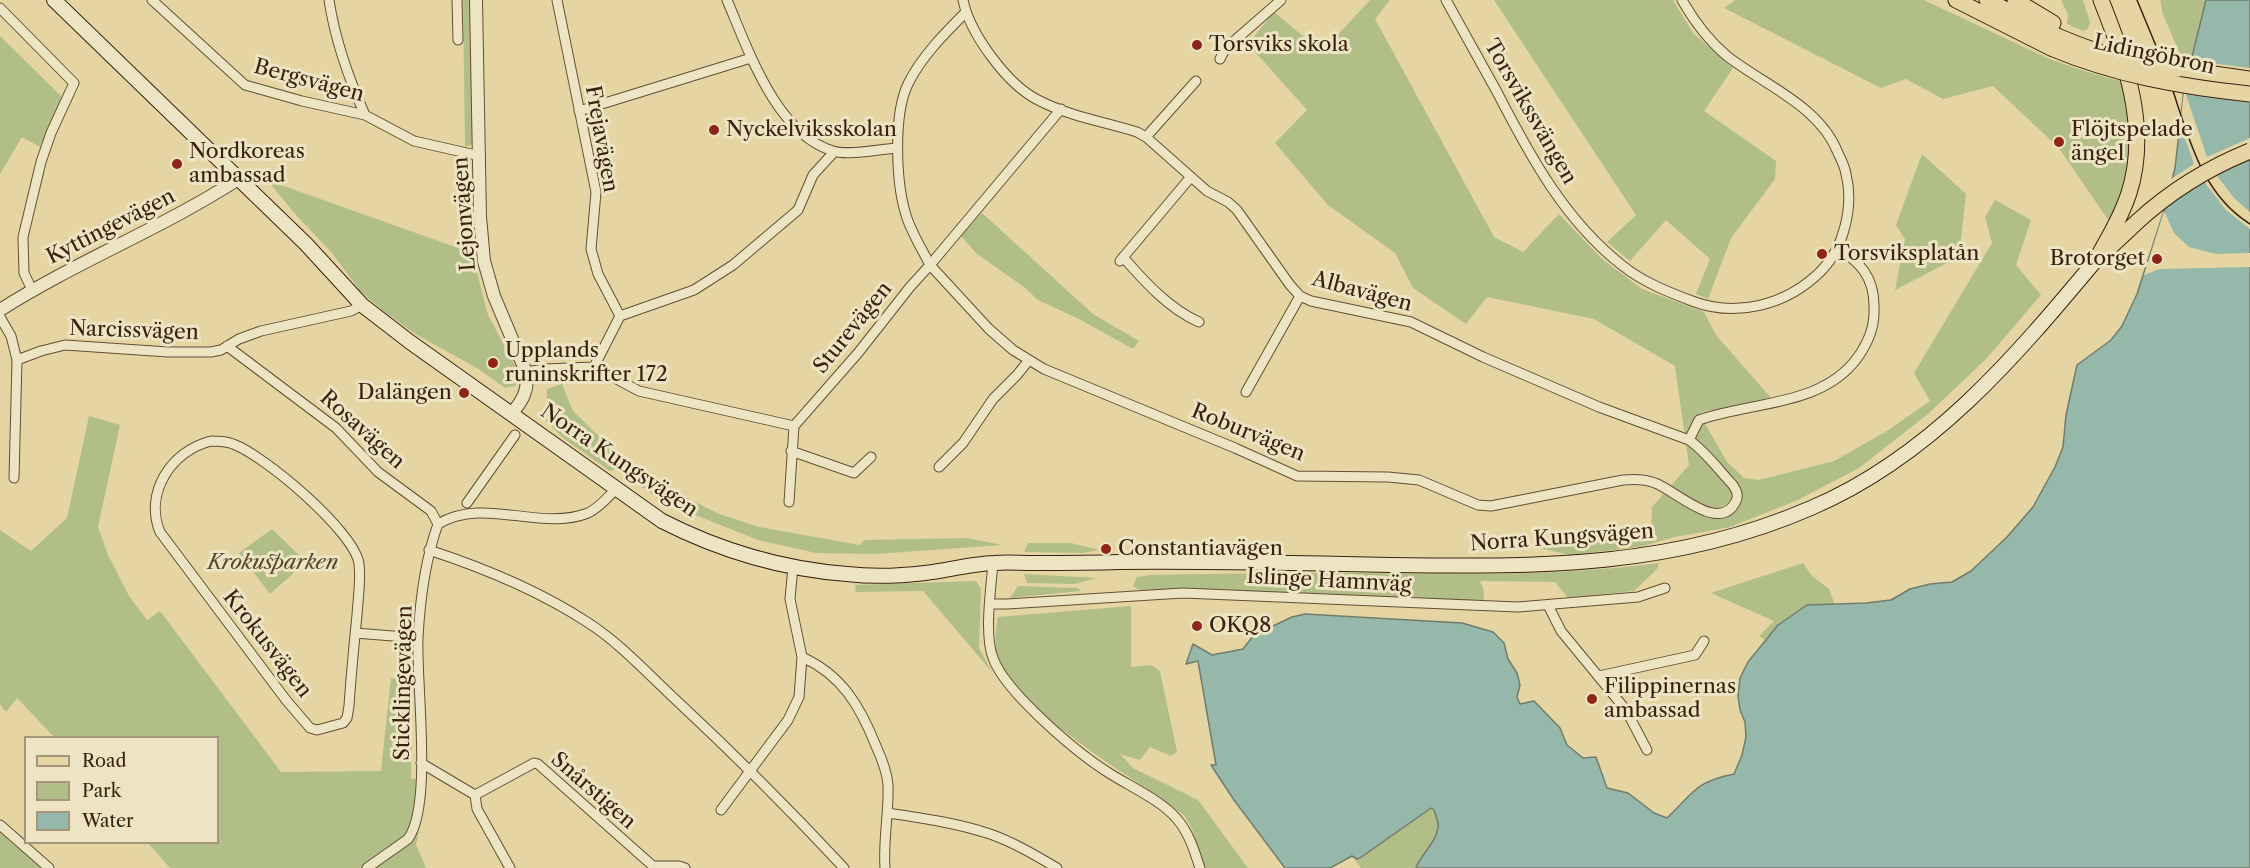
<!DOCTYPE html>
<meta charset="utf-8">
<style>
body{margin:0}
#map{position:relative;width:2250px;height:868px;overflow:hidden;background:#e4d5a3;font-family:"Libre Caslon Text",serif}
canvas{display:block}
.legend{position:absolute;left:24px;top:736px;width:195px;height:108px;box-sizing:border-box;background:#ede4c3;border:2px solid #a5967b;margin:0;padding:8px 10px;list-style:none;font-size:18px;color:#3a220f}
.legend li{display:flex;align-items:center;gap:12px;height:30px}
.legend b{width:30px;border:2px solid #a5967b}
</style>
<div id="map">
<canvas width="2250" height="868"></canvas>
<ul class="legend">
<li><b style="height:8px;background:#e4d5a3"></b>Road</li>
<li><b style="height:16px;background:#b1be88"></b>Park</li>
<li><b style="height:16px;background:#96b8ab"></b>Water</li>
</ul>
</div>
<script>
const context = document.querySelector('canvas').getContext('2d');
context.lineJoin = 'round';
function fill(path, color) { context.fillStyle = color; context.fill(path, 'evenodd'); }
function trace(path, color, width, dash) { context.strokeStyle = color; context.lineWidth = width; context.lineCap = dash ? 'butt' : 'round'; context.setLineDash(dash || []); context.stroke(path); }
function drawText(font, color, halo, rows, align = 'center') {
  context.font = font + ' "Libre Caslon Text",serif'; context.lineWidth = 6; context.setLineDash([]); context.textBaseline = 'middle'; context.strokeStyle = halo; context.fillStyle = color; for (const [text, x, y, turn = 0] of rows) {
    context.save(); context.translate(x, y); context.rotate((+turn || 0) * Math.PI / 180); context.textAlign = isNaN(turn) ? turn : align; if (halo) context.strokeText(text, 0, 0); context.fillText(text, 0, 0); context.restore();
  }
}
fill(new Path2D(`
 M463,0H471L474,144L465,147Z
 M1370,0H1390L1375,19L1494,237L1523,252L1559,214L1601,258L1642,289L1704,312L1716,335L1771,398L1699,413L1727,462L1744,478L1759,480L1834,461L1887,431L1930,401L1914,373L1992,243L1985,217L1995,200L2031,220L2016,265L2041,295L1987,358L1928,414L1859,468L1798,500L1730,527L1675,537L1639,547L1570,555L1535,547L1651,533L1652,507L1689,465L1675,366L1594,319L1487,297L1466,324L1413,288L1395,253L1328,205L1275,143L1307,110L1248,44L1274,12L1322,52Z
 M1494,0H1673L1693,33L1733,68L1704,111L1776,161L1775,179L1731,238L1708,299L1696,294L1710,259L1666,220L1630,261L1607,242L1636,215Z
 M1735,0H1924L2047,58L2081,70L2123,82L2132,140L2129,176L2111,224L2059,148L1993,86L1943,99L1906,79L1881,88L1724,8Z
 M2061,0H2083L2090,22L2088,29L2083,31L2067,24L2068,14Z
 M2159,0H2206L2190,62L2183,61L2162,12L2161,2Z
 M0,36L62,97L40,147L22,137L0,174Z
 M1922,154L1966,194L1959,257L1895,290L1905,239L1896,225Z
 M267,180L472,253L488,315L520,375L515,386L505,388L477,368L417,335L386,313L361,292L332,253L297,216Z
 M982,213L1093,314L1139,341L1133,349L1079,319L1038,300L1024,287L977,254L960,235Z
 M562,384L573,411L610,447L675,492L719,514L759,527L860,545L864,540L967,538L1002,545L875,554L816,553L758,540L665,503L616,469L610,471L563,438L546,421L547,389Z
 M89,416L120,425L98,527L108,555L129,596L147,620L160,611L281,772L381,771L391,678L413,682L411,779L427,777L423,809L416,845L426,868H170L148,843L218,842V738L54,737L17,698L6,712L0,704V530L31,551L67,518Z
 M272,529L306,562L270,594L239,553Z
 M1028,543H1071L1099,550L1083,553L1024,552Z
 M1659,563L1657,569L1634,591L1568,598L1555,582L1481,581L1480,582L1483,587L1484,601L1240,591L1139,590L1133,586L1137,577L1150,575C1222,574 1293,572 1364,573C1463,574 1561,576 1659,563Z
 M1803,563L1811,575L1829,589L1835,605H1807L1778,625L1765,640L1759,636L1774,621L1711,593Z
 M1024,574L1097,578L1074,584L1027,583Z
 M976,581L981,589L979,648L992,672L923,591L856,592L855,585Z
 M1018,586L1077,588L1081,591L1010,598Z
 M1131,606V667L1151,665L1160,671L1177,752L1171,756L1150,747L1140,760L1120,754L1133,768L1198,800L1248,868H1205L1192,829L1184,815C1138,782 1090,753 1046,717C1031,704 1014,691 1004,674C994,656 994,637 998,617Z
 M1431,808L1434,810C1435,814 1438,820 1439,824C1439,839 1421,855 1416,868H1361L1352,856L1357,859Z
 M0,832L42,868H0Z`), '#b1be88');
const water = new Path2D(`
 M2206,0H2250V868H1416C1421,854 1439,840 1438,824C1438,820 1435,814 1434,810L1431,808L1360,858L1357,859L1352,856L1330,868H1285L1234,800L1211,765H1216L1198,661L1186,664L1193,644L1212,655L1243,649L1254,635L1292,617L1305,614L1462,623L1493,632L1504,643L1508,659L1517,673L1520,685L1517,697L1520,704L1534,701L1560,728L1567,745L1583,758L1596,757L1607,788L1628,793L1654,813L1667,818C1694,793 1694,782 1734,774L1742,755L1746,737L1745,722L1740,710L1738,696L1740,678L1748,662L1778,625L1807,605L1866,603L1891,600L1910,589L1930,584L1952,582L1971,571L2007,537L2033,507L2055,467L2063,447L2066,415L2077,365L2111,340L2122,326L2137,294L2164,211L2175,168L2184,89Z`);
fill(water, '#96b8ab');
trace(water, '#717c6d', 1.5);
fill(new Path2D(`
 M2187,60L2250,68V100L2185,92L2207,157L2250,138V157L2215,173L2234,198L2250,212V229L2226,210L2202,179L2162,208L2168,181L2194,164L2180,124L2184,92L2181,91Z
 M2164,211L2174,233L2189,247L2216,254L2250,253V267L2160,269L2144,275Z`), '#e4d5a3');
const minor = new Path2D(`
 M152,0L245,85L302,101L365,115L414,141L480,156
 M329,0C335,40 348,77 365,115
 M457,0L458,40
 M557,0L596,192L591,249L598,274L620,316
 M727,0C748,49 776,134 833,151C849,156 880,149 897,148
 M963,0C970,34 1008,86 1040,101C1069,116 1105,122 1137,132L1146,137L1207,191L1228,202L1237,210L1290,285L1300,296L1311,301L1411,322L1483,357L1599,407L1689,440C1706,452 1718,469 1732,484C1736,489 1739,495 1736,501C1720,535 1675,490 1655,483C1645,479 1634,479 1623,480L1491,506L1478,505L1419,480L1388,477L1297,476L1235,448L1044,369L1013,350L989,329L930,265L1061,109
 M1446,0C1463,31 1480,61 1497,92C1530,156 1565,221 1623,266C1643,282 1668,292 1692,301C1737,318 1787,305 1821,271C1844,248 1854,206 1846,174C1845,167 1841,159 1838,153C1820,106 1764,85 1727,56C1708,40 1694,21 1682,0
 M0,8L74,83L51,133L41,162L23,237L24,273L32,290
 M1220,59L1225,49L1281,0
 M579,111L751,58
 M1146,137L1196,81
 M1123,257C1144,281 1169,309 1199,322
 M1120,261L1190,178
 M0,317L11,336L17,360L41,351L65,345L168,352H211L221,350L239,339L261,331L351,311L362,305
 M227,346L336,428L378,472L431,511L438,524
 M594,367L620,316L694,290L733,265L798,210L813,175L834,152
 M526,372L545,369L594,367L639,391L794,426L858,353L910,287L930,265C922,249 911,232 906,215C896,183 893,115 908,84C921,57 945,33 966,12
 M1246,392L1300,296
 M1689,440L1699,420C1752,401 1822,407 1858,357C1869,341 1875,326 1874,306C1874,278 1861,262 1837,248
 M211,441C218,441 226,441 233,444C264,455 355,532 359,564C361,581 358,598 357,615C354,645 351,675 349,706L347,718L343,723L317,730L310,728L286,700L160,532C144,493 171,451 211,441Z
 M791,451L854,473L871,457
 M939,467L963,443L993,399L1017,375L1029,360
 M14,478L17,360
 M789,502L794,426
 M467,503L515,435
 M429,550C484,568 538,590 587,622C620,643 647,673 676,700C734,754 790,810 844,868
 M993,563C991,588 984,635 993,658C1005,692 1077,753 1109,773C1129,786 1161,800 1177,819C1189,833 1194,850 1200,868
 M990,604H1007L1183,593L1518,607L1638,597L1665,588
 M1548,605L1561,631L1626,710L1647,750
 M355,633L418,638
 M802,657C842,675 860,706 876,746C882,759 887,771 888,785C889,813 883,840 885,868
 M1599,676L1695,655L1704,641
 M421,763L475,795L477,809L510,868
 M475,795L534,763L538,764L653,866
 M721,810L788,720L799,697L802,657L790,599L793,567
 M888,813C922,818 957,823 990,834C1013,842 1035,855 1057,868
 M0,825L49,868
 M367,868L408,839C433,805 416,684 418,638C420,600 425,560 438,524C485,496 539,532 588,513C599,508 608,497 616,489
 M653,868V866H679L685,868`);
const tertiary = new Path2D(`
 M476,0L480,217L484,261L494,296L526,372C529,390 523,400 512,413
 M0,310C77,261 163,228 240,178`);
const secondary = new Path2D(`
 M54,0L306,244L362,305L410,342L662,521C721,551 781,569 847,574C872,577 900,576 925,573C948,570 971,564 994,563C1007,562 1020,563 1033,563C1062,563 1090,563 1119,562C1209,561 1300,563 1391,565C1539,567 1673,568 1811,508C1931,457 2015,357 2096,260`);
const primary = new Path2D(`
 M1956,0L2051,48
 M1987,0L2057,36
 M2015,0L2053,23
 M2179,69L2250,79
 M2107,250L2138,221
 M2096,260C2108,239 2121,217 2129,193C2150,127 2125,61 2101,0`);
trace(minor, '#644f34', 11);
trace(tertiary, '#644f34', 14);
trace(secondary, '#3a220f', 16);
trace(primary, '#3a220f', 17);
trace(minor, '#ede4c3', 9);
trace(tertiary, '#ede4c3', 12);
trace(secondary, '#ede4c3', 14);
trace(primary, '#e4d5a3', 15);
trace(new Path2D(`
 M2137,0C2148,27 2160,54 2170,82C2188,134 2200,193 2250,224`), '#3a220f', 1.5);
const primaryBridge = new Path2D(`
 M2057,36C2100,54 2133,64 2179,69
 M2051,48C2115,75 2182,87 2250,94
 M2138,221C2172,190 2208,168 2250,151`);
trace(primaryBridge, '#3a220f', 17, []);
trace(primaryBridge, '#e4d5a3', 15);
for (const [x, y, r, color] of [
 [1197,45,6,"#8f2418"],
 [714,130,6,"#8f2418"],
 [2059,142,6,"#8f2418"],
 [177,164,6,"#8f2418"],
 [1822,254,6,"#8f2418"],
 [2157,259,6,"#8f2418"],
 [493,363,6,"#8f2418"],
 [464,393,6,"#8f2418"],
 [1106,549,6,"#8f2418"],
 [1197,626,6,"#8f2418"],
 [1592,699,6,"#8f2418"]
]) { const dot = new Path2D(); dot.arc(x, y, r, 0, 2 * Math.PI); context.fillStyle = color; context.fill(dot); trace(dot, '#ede4c3', 2); }
drawText('21px', '#3a220f', '#ede4c3', [
 ["Torsviks skola",1209,45],
 ["Nyckelviksskolan",726,130],
 ["Flöjtspelade",2071,130],
 ["ängel",2071,154],
 ["Nordkoreas",189,152],
 ["ambassad",189,176],
 ["Torsviksplatån",1834,254],
 ["Brotorget",2145,259,"right"],
 ["Upplands",505,351],
 ["runinskrifter 172",505,375],
 ["Dalängen",452,393,"right"],
 ["Constantiavägen",1118,549],
 ["OKQ8",1209,626],
 ["Filippinernas",1604,687],
 ["ambassad",1604,711]
], 'left');
drawText('21px', '#3a220f', '#ede4c3', [
 ["Lidingöbron",2154,55,12],
 ["Bergsvägen",309,81,15],
 ["Torsvikssvängen",1530,112,60],
 ["Frejavägen",601,139,80],
 ["Lejonvägen",465,214,-94],
 ["Kyttingevägen",111,227,-27],
 ["Albavägen",1362,292,15],
 ["Sturevägen",853,328,-51],
 ["Narcissvägen",134,331,2],
 ["Rosavägen",362,430,42],
 ["Roburvägen",1248,433,22],
 ["Norra Kungsvägen",619,461,34],
 ["Norra Kungsvägen",1562,538,-4],
 ["Islinge Hamnväg",1329,581,3],
 ["Krokusvägen",267,644,52],
 ["Sticklingevägen",404,683,-89],
 ["Snårstigen",593,791,41]
]);
drawText('italic 21px', '#58492d', '#ede4c3', [
 ["Krokusparken",273,563]
]);
</script>
